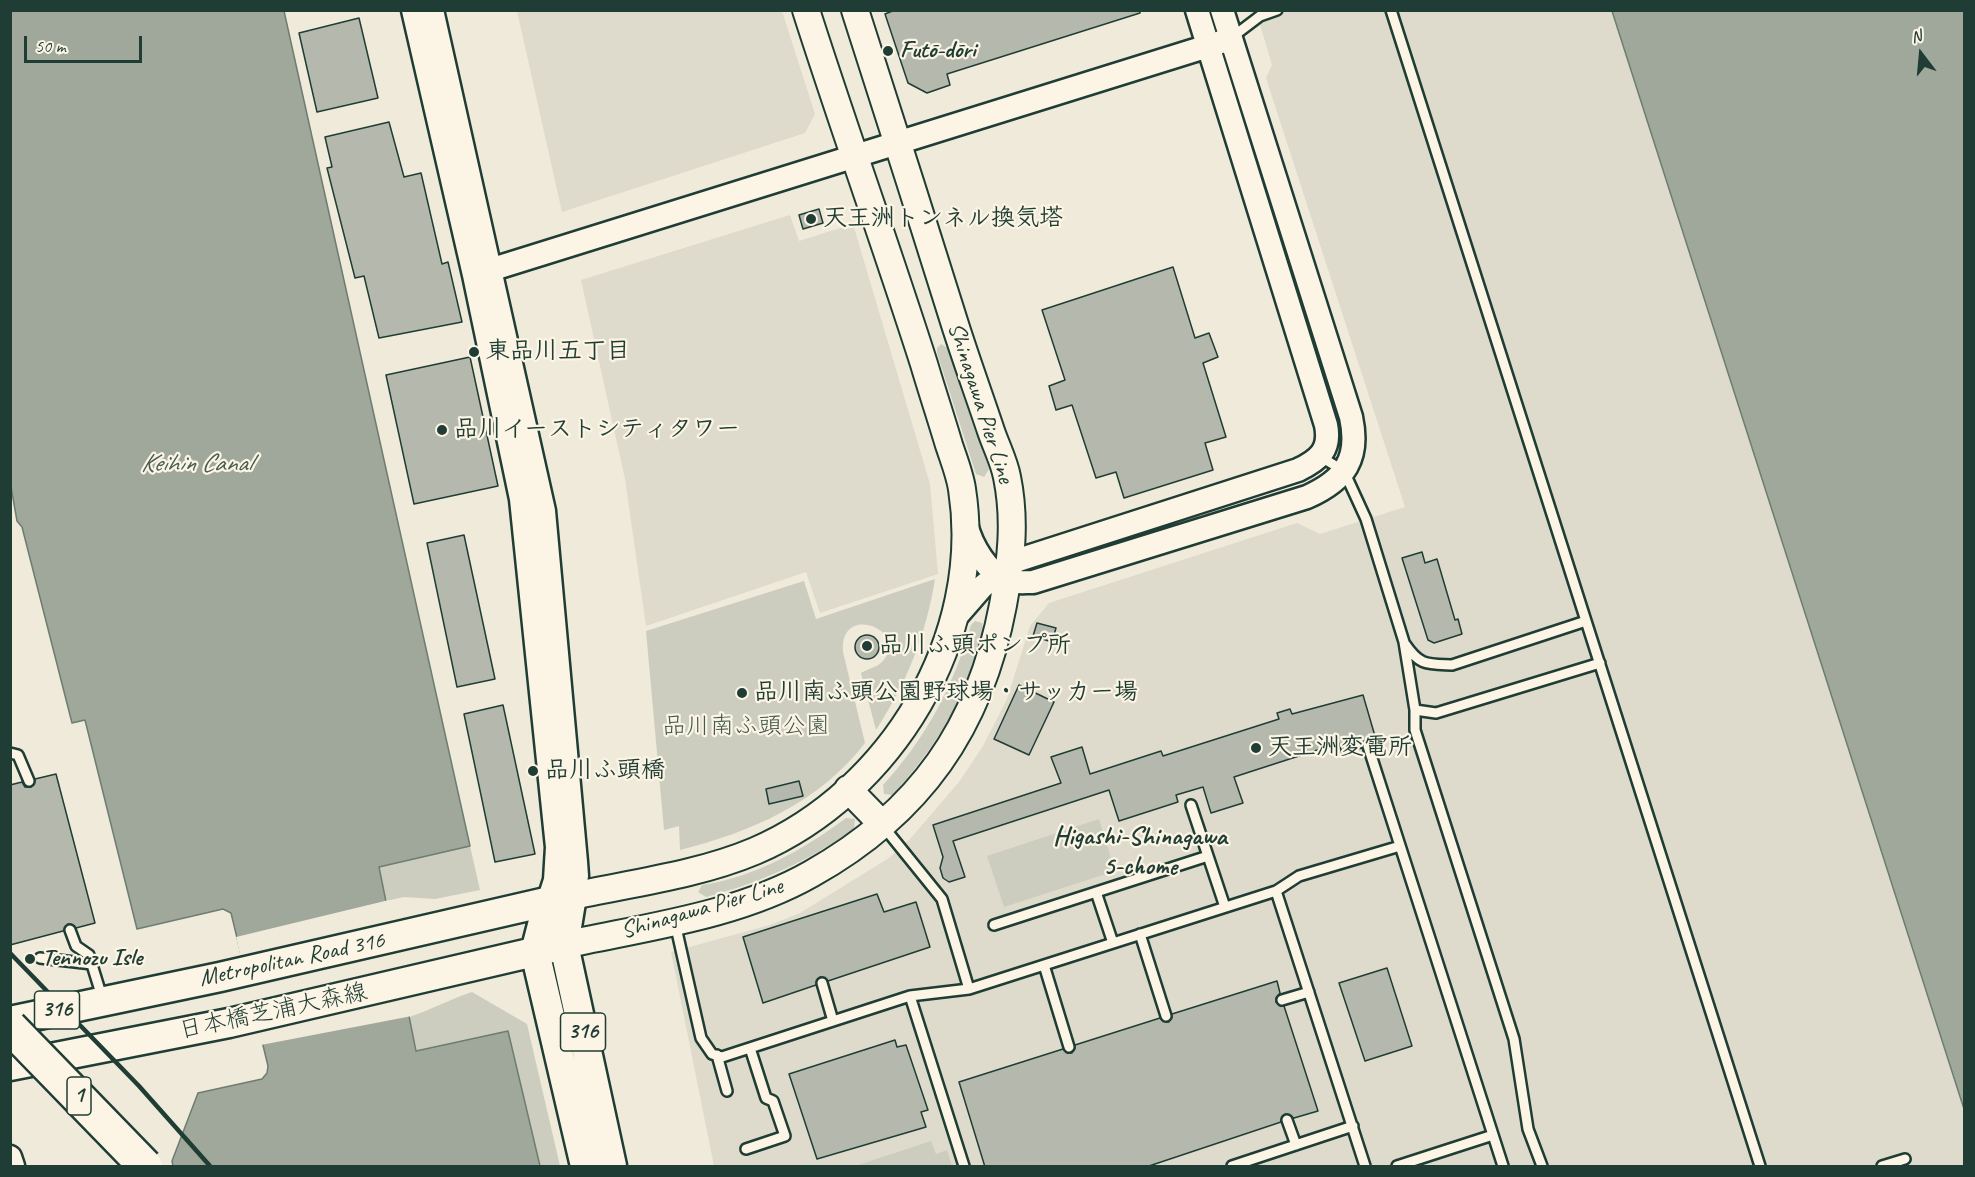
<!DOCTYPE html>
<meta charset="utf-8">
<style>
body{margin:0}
#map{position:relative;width:1975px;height:1177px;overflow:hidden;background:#efeada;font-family:Caveat,sans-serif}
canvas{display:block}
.frame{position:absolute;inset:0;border:12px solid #1f3d34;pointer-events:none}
.north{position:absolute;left:1891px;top:24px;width:60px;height:60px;-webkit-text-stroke:4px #fcf5e5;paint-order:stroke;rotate:344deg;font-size:16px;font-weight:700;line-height:24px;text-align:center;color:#1f3d34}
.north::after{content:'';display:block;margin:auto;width:21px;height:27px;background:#1f3d34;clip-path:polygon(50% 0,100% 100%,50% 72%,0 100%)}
.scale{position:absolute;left:24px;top:36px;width:118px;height:27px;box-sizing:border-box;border:3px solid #1f3d34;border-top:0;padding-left:8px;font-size:18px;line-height:21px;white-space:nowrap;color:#1f3d34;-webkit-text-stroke:4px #fcf5e5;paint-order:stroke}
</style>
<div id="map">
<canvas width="1975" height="1177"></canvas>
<div class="frame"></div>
<div class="north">N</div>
<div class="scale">50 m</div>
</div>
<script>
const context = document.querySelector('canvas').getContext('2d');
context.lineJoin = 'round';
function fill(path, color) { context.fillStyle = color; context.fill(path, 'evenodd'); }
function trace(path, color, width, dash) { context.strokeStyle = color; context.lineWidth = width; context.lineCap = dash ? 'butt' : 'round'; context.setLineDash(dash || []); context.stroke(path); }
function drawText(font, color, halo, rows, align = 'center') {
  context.font = font + ' Caveat,"Klee One",sans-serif'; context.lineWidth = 4.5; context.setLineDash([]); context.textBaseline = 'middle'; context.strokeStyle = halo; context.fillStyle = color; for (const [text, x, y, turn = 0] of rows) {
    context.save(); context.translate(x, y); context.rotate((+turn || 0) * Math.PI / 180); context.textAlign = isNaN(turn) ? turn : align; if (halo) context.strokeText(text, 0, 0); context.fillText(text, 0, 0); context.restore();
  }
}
fill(new Path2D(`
 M517,11H782L815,114L805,133L562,212Z
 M1256,11H1612L1964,1109V1166H714L671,952L770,925L800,913L889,858L910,839L959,782L983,746L1007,699L1030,626L1049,603L1297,523L1320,534L1405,507L1266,78L1272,65Z
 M790,215L799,241L853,224L930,484L938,574L820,613L806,572L646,626L625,479L581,280Z`), '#dedbcc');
fill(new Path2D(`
 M941,344L949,349L989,469L984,477L976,474L937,353V348Z
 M935,579C926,635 907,682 876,730L861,673C867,669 876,668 882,662C912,631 839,601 843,652L865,743C819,803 751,832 680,850L679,826L664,830L646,631L804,581L816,619Z
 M975,621L982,623C985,631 980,642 978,650C963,705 930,753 893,795L884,794L883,785C926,738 953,687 971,625Z
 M846,818L855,819L854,829C808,861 760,883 706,897L698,892L702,885C755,877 803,850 846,818Z
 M1099,819L1115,871L1004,907L987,856Z
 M470,846L480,890L435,899L404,897L386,901L379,867Z
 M472,992L527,1024L560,1166H540L508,1031L417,1052L409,1017C431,1010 450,999 472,992Z
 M931,1141L936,1154L947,1150L952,1166H855Z`), '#cccdbf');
const water = new Path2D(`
 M10,11H284L470,846L379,867L416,1051L508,1031L540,1166H173L172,1161L198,1093L262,1079L267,1073L268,1066L231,913L223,909L137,929L85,720L72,723L22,527L17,521L10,481Z
 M1612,11H1964V1109Z`);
fill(water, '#9fa89a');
trace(water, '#6c7d71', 1.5);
fill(new Path2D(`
 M389,900L412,1016L261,1045L236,937Z`), '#efeada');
const building = new Path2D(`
 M895,10H1140V13L947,74L950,85L927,93L908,83L885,14Z
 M359,18L378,98L317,112L299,33Z
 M389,122L404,177L421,173L442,264L448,262L462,322L379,338L364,276L355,278L327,168L332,167L325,137Z
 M819,209L823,223L803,229L799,215Z
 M1173,267L1195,338L1209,333L1218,357L1203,363L1226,437L1205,443L1213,470L1124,498L1116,472L1096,478L1072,405L1056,410L1049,386L1065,380L1042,310Z
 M470,357L498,486L414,504L386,375Z
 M464,535L495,679L457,687L427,543Z
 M1422,552L1425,563L1437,559L1455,620L1458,619L1462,634L1434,643L1428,640L1402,558Z
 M1037,623L1056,628L1052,642L1033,636Z
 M855 647a12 12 0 1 1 24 0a12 12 0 1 1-24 0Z
 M1019,685L1054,702L1029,755L994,739Z
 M1363,695L1377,743L1367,739L1362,748L1342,754L1339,743L1234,777L1243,803L1211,813L1203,787L1176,795L1178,802L1119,821L1109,790L953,841L965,877L949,882L943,878L940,868L943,857L933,825L1061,783L1051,757L1082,747L1090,774L1161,751L1163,756L1279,719L1277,713L1290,709L1292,714Z
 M503,705L535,854L495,862L464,714Z
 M56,774L95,923L76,928L68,924L63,931L10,945V785L22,782L25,787H31L35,779Z
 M799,781L803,796L769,804L766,789Z
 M877,894L884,912L916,902L930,947L828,981L820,977L816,985L763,1003L743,937Z
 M1387,968L1412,1046L1365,1061L1339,983Z
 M1277,981L1280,993L1276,998V1002L1284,1006L1318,1111L1294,1118L1285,1114L1282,1116L1281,1122L1146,1167H985L959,1082L1063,1049L1072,1053L1075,1045L1160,1018L1169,1022L1172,1014Z
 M895,1040L897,1047L906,1045L928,1110L921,1112L926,1127L817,1159L789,1074Z`);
fill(building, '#b5b9ad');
trace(building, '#1f3d34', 1.5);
const service = new Path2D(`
 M1391,10L1760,1166
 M1231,38L1260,16L1277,10
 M1321,457L1344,471L1366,519L1404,642L1415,710V730L1514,1039L1528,1129L1542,1166
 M1405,644C1420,666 1427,664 1452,665L1586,621
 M1415,710L1436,713L1600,663
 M1368,746L1503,1166
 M10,753L18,755L29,781
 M1191,805L1225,907
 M883,826L942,899L969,989
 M1276,891L1365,1166
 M1096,892L1113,943
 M675,923L701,1038L712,1054L722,1057L910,996L969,989L1276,891L1299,876L1400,846
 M994,925L1208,856
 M70,930L76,946L89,955L102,997
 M1140,934L1166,1016
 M40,958L92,964
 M1044,965L1069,1047
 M822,983L833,1021
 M910,996L964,1166
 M1282,1000L1309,992
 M717,1055L727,1091
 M1287,1120L1296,1145
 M746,1149L785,1136L773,1101L766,1098L750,1048
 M1232,1166L1353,1126
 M1397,1166L1493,1135
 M1882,1166L1905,1159`);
const tertiary = new Path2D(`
 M413,10L474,275L521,499L557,847L555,880L548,902
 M432,10L544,511L576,862L577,876L572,896
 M477,274L1221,42
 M966,524C971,544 987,574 1009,581C1016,583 1025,582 1033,582L1307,497C1345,480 1360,459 1351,417L1222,10
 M955,618L982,587L1012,562L1298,470C1319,460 1331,450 1326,425L1197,10
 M10,1157L13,1166`);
const secondary = new Path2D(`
 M848,789L882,824
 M572,896C633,883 698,875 755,851C892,792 985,637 962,489C960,475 954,460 949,445C941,418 932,391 924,364C886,245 844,129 806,10
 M564,945C646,927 737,916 811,874C920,813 980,727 1003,605C1011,562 1016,521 1007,477C1004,461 996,446 991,431C978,392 964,354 952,315C920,213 888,112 855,10`);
const primary = new Path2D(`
 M548,902L535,952L585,1166
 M10,1021L220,977L572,896L564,945L612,1166
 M10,1066L229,1023L564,945`);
trace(service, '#1f3d34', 14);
trace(tertiary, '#1f3d34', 27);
trace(secondary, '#1f3d34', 30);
trace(primary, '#1f3d34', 33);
trace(service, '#fcf5e5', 9);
trace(tertiary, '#fcf5e5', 22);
trace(secondary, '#fcf5e5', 26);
trace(primary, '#fcf5e5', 28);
trace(new Path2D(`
 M10,953L139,1086L210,1166`), '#1f3d34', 4.5);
const motorwayBridge = new Path2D(`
 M10,1027L145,1166`);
trace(motorwayBridge, '#1f3d34', 38, []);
trace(motorwayBridge, '#fcf5e5', 33);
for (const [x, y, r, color] of [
 [888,51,6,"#1f3d34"],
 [811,219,6,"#1f3d34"],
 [474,352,6,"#1f3d34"],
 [442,430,6,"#1f3d34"],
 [867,646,6,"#1f3d34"],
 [742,693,6,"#1f3d34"],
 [1256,748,6,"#1f3d34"],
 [533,771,6,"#1f3d34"],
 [30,959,6,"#1f3d34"]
]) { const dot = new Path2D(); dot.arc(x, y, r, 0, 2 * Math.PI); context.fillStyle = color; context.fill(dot); trace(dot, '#fcf5e5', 2); }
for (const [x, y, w] of [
 [57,1010,45],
 [583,1032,45],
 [79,1096,24]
]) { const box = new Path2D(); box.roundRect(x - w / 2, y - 19, w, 38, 4.5); context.fillStyle = '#fcf5e5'; context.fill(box); trace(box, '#1f3d34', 1.5); }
drawText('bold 22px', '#1f3d34', null, [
 ["316",57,1010],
 ["316",583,1032],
 ["1",79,1096]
]);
drawText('bold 24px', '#1f3d34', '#fcf5e5', [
 ["Futō-dōri",900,51],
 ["天王洲トンネル換気塔",823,219],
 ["東品川五丁目",486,352],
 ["品川イーストシティタワー",454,430],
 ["品川ふ頭ポンプ所",879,646],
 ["品川南ふ頭公園野球場・サッカー場",754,693],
 ["天王洲変電所",1268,748],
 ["品川ふ頭橋",545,771],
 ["Tennozu Isle",42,959]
], 'left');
drawText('24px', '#1f3d34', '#fcf5e5', [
 ["Shinagawa Pier Line",980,403,72],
 ["Shinagawa Pier Line",702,909,-16],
 ["Metropolitan Road 316",292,960,-12],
 ["日本橋芝浦大森線",273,1012,-12]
]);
drawText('24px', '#425a50', '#fcf5e5', [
 ["品川南ふ頭公園",746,727]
]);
drawText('italic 26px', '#455d53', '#fcf5e5', [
 ["Keihin Canal",196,464]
]);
drawText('bold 26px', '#1f3d34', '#fcf5e5', [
 ["Higashi-Shinagawa",1140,837],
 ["5-chome",1140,867]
]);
</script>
